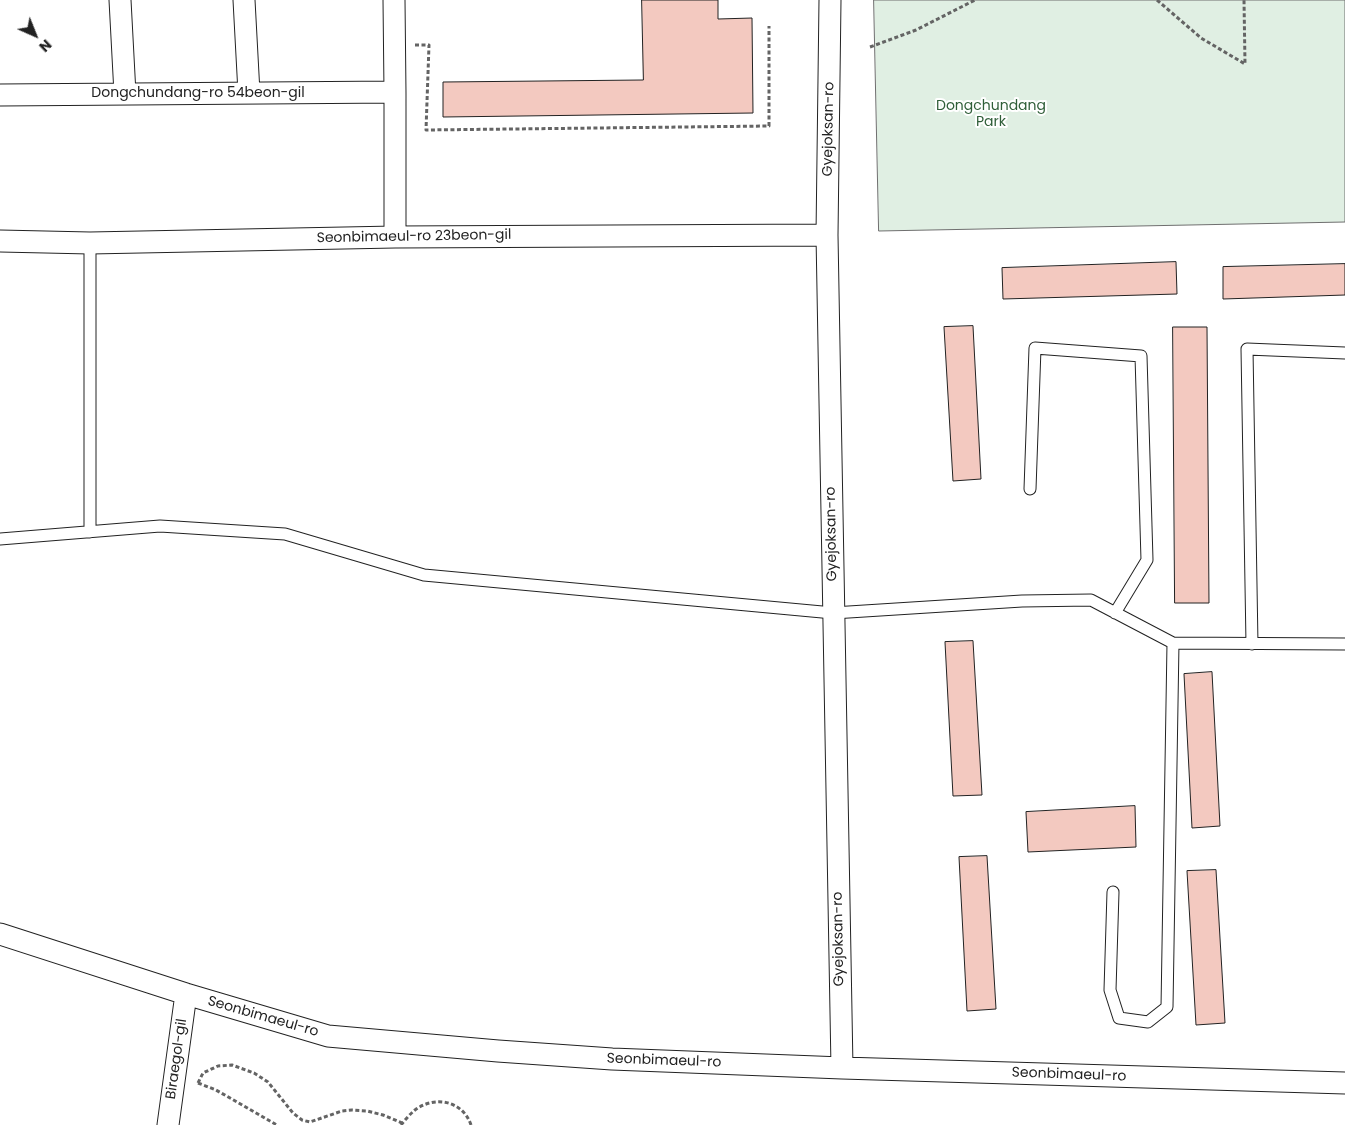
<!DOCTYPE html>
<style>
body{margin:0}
#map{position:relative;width:1345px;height:1125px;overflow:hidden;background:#fff;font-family:Poppins,sans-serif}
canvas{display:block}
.north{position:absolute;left:10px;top:10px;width:50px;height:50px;-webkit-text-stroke:4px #fff;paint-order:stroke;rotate:136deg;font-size:14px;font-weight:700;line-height:20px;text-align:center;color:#222}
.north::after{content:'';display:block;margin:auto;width:18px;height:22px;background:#222;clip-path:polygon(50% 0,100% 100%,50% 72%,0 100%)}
</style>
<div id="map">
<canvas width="1345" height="1125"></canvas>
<div class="north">N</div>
</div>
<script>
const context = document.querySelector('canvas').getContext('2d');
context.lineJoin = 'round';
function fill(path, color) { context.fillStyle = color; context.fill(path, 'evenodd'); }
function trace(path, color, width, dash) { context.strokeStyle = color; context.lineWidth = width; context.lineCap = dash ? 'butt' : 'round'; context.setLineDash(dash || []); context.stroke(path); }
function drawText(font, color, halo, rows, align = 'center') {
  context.font = font + ' Poppins,sans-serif'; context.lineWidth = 4; context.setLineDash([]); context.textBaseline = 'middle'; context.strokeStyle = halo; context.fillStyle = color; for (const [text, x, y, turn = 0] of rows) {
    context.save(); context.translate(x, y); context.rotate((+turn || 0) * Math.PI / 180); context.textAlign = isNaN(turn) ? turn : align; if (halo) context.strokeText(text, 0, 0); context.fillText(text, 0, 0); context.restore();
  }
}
const green = new Path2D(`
 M874,0H1345V222L879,231Z`);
fill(green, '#e0efe3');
trace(green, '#6f6f6f', 1);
const building = new Path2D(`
 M642,0H718V19L752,18L753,113L443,117V82L643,80Z
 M1176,262L1177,294L1003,299L1002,268Z
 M1345,264V295L1223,299V267Z
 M973,326L981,479L953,481L944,327Z
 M1173,327H1207L1209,603H1175Z
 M973,641L982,795L953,796L945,642Z
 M1212,672L1220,826L1192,828L1184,674Z
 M1135,806L1136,847L1028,852L1026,812Z
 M987,856L996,1009L967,1011L959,857Z
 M1216,870L1225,1023L1196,1025L1187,871Z`);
fill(building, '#f3c9c0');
trace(building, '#222', 1);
const lane = new Path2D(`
 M1030,489L1035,348L1141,356L1147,560L1115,613
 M90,532V243
 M0,539L160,526L285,534L424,575L833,613L1022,601L1091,600L1173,643L1345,644
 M1252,644L1247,349L1345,353
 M1113,892L1110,990L1119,1018L1148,1022L1167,1007L1173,643`);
const street = new Path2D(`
 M120,0L125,94
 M244,0L249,93
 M394,0L395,92V237
 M830,0L827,235L842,1068
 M0,95L395,92
 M0,241L90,243L395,237L827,235
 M0,934L186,994L328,1036L498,1051L612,1059L842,1068L1345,1083
 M168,1125L186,994`);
trace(lane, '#222', 13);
trace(street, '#222', 23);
trace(new Path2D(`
 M1157,0L1201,38L1245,64L1244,0
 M415,45H429L426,130L769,126V26
 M870,47L916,30L975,0
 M198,1083L203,1073L218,1066L232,1065L254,1073L268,1082L293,1113L302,1120L310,1122L342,1111L352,1110L367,1111L383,1115L402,1123
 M198,1083L216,1090L277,1125
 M401,1125C405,1120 410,1114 415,1110C435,1095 463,1101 471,1125`), '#646464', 3, [4, 2.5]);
trace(lane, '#fff', 11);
trace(street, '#fff', 21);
drawText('14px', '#222', '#fff', [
 ["Dongchundang-ro 54beon-gil",198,93],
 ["Gyejoksan-ro",829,129,-89],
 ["Seonbimaeul-ro 23beon-gil",414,237,-1],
 ["Gyejoksan-ro",832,534,-91],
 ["Gyejoksan-ro",839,939,-91],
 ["Seonbimaeul-ro",263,1017,16],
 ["Biraegol-gil",177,1059,-82],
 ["Seonbimaeul-ro",664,1061,2],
 ["Seonbimaeul-ro",1069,1075,2]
]);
drawText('14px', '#2f5e38', '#fff', [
 ["Dongchundang",991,106],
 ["Park",991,122]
]);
</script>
